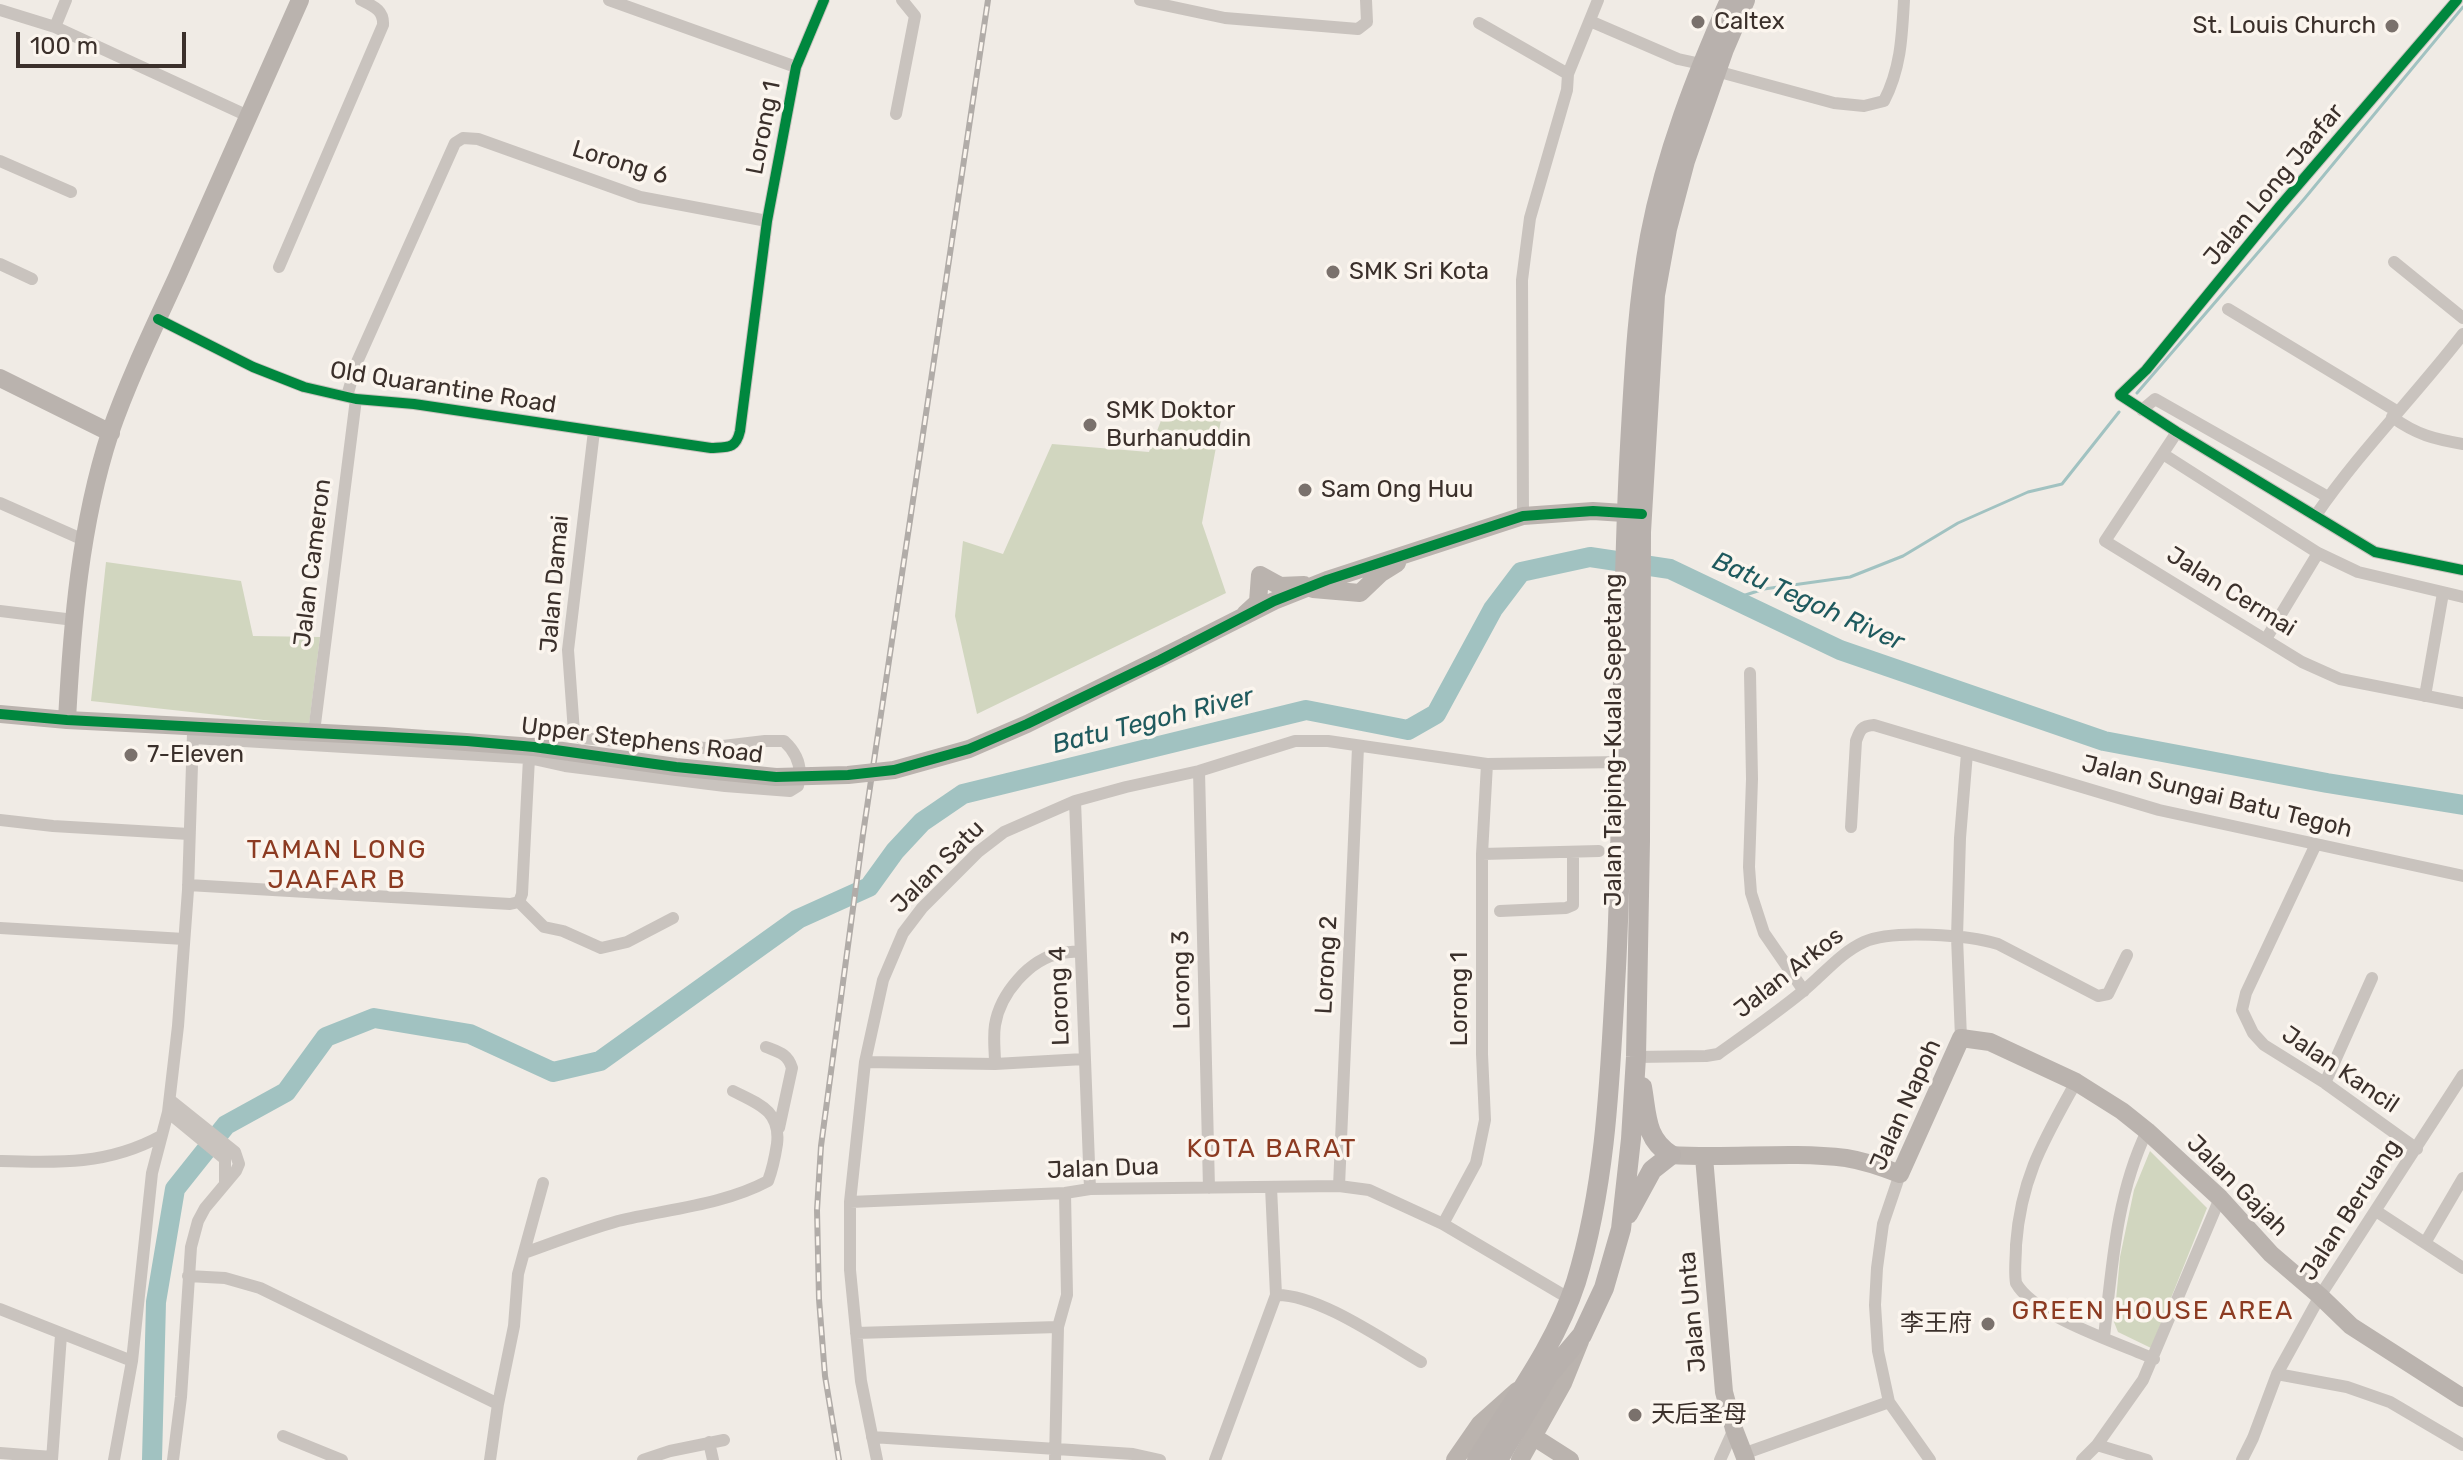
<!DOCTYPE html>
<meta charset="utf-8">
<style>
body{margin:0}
#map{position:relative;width:2463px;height:1460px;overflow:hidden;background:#f0ebe5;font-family:Rubik,sans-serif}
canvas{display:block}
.scale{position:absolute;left:16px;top:32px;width:170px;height:36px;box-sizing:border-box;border:4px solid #3b302b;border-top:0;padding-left:10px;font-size:24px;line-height:28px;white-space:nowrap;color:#3b302b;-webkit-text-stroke:6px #fbf5ee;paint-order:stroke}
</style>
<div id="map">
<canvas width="2463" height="1460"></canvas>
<div class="scale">100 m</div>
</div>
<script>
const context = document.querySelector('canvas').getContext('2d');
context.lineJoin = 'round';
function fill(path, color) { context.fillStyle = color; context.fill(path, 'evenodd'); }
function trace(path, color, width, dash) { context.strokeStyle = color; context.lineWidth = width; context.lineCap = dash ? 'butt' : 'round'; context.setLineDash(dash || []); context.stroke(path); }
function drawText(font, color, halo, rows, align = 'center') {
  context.font = font + ' Rubik,"Noto Sans SC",sans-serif'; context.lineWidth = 7; context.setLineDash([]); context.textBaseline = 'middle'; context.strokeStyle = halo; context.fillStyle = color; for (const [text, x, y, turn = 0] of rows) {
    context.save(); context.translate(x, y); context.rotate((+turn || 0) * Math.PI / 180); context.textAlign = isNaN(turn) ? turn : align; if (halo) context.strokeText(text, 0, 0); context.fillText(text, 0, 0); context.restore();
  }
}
fill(new Path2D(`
 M1165,410L1221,420L1202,523L1226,593L977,714L955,616L963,541L1003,554L1052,444L1149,452Z
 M106,562L241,581L253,636L320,637L309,725L91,701Z
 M2150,1151L2207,1208L2151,1348L2118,1332L2114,1322L2120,1257L2134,1190Z`), '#d1d6bf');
trace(new Path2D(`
 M2137,393L2305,198L2463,7
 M1733,599L1764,589L1850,577L1903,556L1958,523L2028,492L2062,484L2119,412`), '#a1c2c1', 3);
trace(new Path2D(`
 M152,1460L156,1302L175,1189L226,1125L286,1092L326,1037L374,1018L470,1034L553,1072L600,1061L798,919L869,887L895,851L922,822L963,794L1306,710L1408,730L1436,714L1493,609L1521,572L1590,557L1670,569L1840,650L2104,741L2327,783L2463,805`), '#a1c2c1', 20);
trace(new Path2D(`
 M609,0L796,67
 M1140,0L1225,18L1358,29L1367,22L1366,0
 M2457,0L2280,206L2146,370L2120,395L2177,432L2375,552L2463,570
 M0,10L55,27L248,116
 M1590,21L1678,59L1701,64
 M1479,23L1568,74
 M55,27L66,0
 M1716,71L1834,103L1864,106L1884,101C1901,68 1902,36 1904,0
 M896,114L915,16L902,0
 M0,161L71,192
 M2394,262L2463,318
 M0,264L32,279
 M279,267L383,25C384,10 373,6 361,0
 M2228,309L2398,412
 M158,319L253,367L304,387L356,399L414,404L711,448C728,447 736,449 740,431L767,221L796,67L824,0
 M347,396L357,362L455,143L463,138L478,139L640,197L767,221
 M2142,410L2155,399L2328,497
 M2392,417C2417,435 2434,439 2463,444
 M2177,432L2105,541L2302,662L2340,679L2463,703
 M2163,454L2318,553L2358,572L2463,597
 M0,503L86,541
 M2316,515C2360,451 2415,396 2463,334
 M1523,516L1522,280L1530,218L1567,90L1568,74L1598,0
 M0,611L74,620
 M2266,639L2318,553
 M1750,673L1752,779L1749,867L1751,893L1764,933L1804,991
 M2425,696L2443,593
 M314,732L356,399
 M193,738L529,758L565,766L725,786L790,791L798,786C803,768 797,753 784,741H765L706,748L581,738L574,732L568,650L594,431
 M1199,771L1209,1188
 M1075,801L1090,1189
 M0,820L53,826L189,834
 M1851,827L1856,741C1860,730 1861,726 1874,725L2159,810L2463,876
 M2316,844L2246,993L2242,1010L2253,1033L2264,1045L2325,1083L2417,1149
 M1482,854L1599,851
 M188,885L510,904L519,902L522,894L529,758
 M519,902L544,927L563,931L601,948L627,942L673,918
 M1500,911L1566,908L1573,905V852
 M0,928L184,939
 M1961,1038L1957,937L1960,838L1967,753
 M766,1047C779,1052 788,1054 792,1068L779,1128
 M1636,1057L1706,1056L1718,1054C1746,1034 1775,1014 1802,992C1823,975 1840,953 1864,942C1892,929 1969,935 1998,944L2098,996L2108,994L2127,955
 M865,1062L995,1064L1084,1059
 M995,1064C995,1051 993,1038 995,1025C1000,994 1029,959 1061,953C1067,952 1074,952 1080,951
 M2076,1082C2044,1140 2021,1177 2016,1245C2016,1258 2014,1271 2016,1283C2035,1317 2117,1342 2154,1359
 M2325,1083L2372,978
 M170,1100L235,1152L239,1164L236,1171L205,1208L198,1221L191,1247L181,1397L173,1460
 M168,1112L225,1159V1183
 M0,1161C58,1163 108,1165 161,1136
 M1900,1174L1883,1224L1877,1268L1875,1305L1878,1351L1889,1402L1930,1460
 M1339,1186L1358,747
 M850,1202L1065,1193L1090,1189L1339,1186L1369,1190L1443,1224L1570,1299
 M2376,1211L2463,1268
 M1443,1224L1476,1163L1485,1120L1482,1054V854L1487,764
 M2425,1243L2463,1178
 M524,1253C555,1242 586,1230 618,1221C668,1209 723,1205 768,1181C773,1168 775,1157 777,1144C781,1111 759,1104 733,1091
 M188,1276L225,1278L260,1288L498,1404
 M1276,1295C1318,1294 1383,1340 1421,1362
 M0,1309L132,1361
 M856,1333L1058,1327
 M2104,1337C2112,1267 2116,1195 2147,1131
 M2277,1374L2347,1387L2390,1402L2463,1445
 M283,1436L342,1460
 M872,1437L1133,1454L1160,1460
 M709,1442L713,1460
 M2097,1445L2147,1460
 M0,1453L52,1457
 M1743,1454L1889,1402
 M52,1460L61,1335
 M114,1460L132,1361L152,1173L168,1112L178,1026L188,890L193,733
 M490,1460L498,1404L514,1326L518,1274L543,1183
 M643,1460L670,1451L724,1440
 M877,1460L861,1381L850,1270V1202L865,1062L883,980L903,933L922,908L978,852L1004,832L1075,801L1126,787L1199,771L1295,741H1328L1487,764L1621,762
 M1055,1460L1058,1327L1067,1295L1065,1193
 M1215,1460L1276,1295L1271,1187
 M1720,1460L1734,1429
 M2082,1460L2097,1445L2143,1380L2220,1198
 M2242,1460L2253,1438L2277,1374L2320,1296L2463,1075`), '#c9c3be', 12);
trace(new Path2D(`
 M0,378L111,433
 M1313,589L1360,593L1381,573L1397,563
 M1245,614L1258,602L1260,575L1280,586L1304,585
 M1187,645L1274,601L1327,580L1523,516L1593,511L1639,514
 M0,714L67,720L384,736L534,747
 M67,720C72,625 80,525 110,433C128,381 154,327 177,277C218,185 259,93 300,0
 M1671,1155C1729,1159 1788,1151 1846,1158C1865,1161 1882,1167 1900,1174L1961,1038L1990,1042L2076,1082L2122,1111L2147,1131L2220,1198L2271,1254L2320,1296L2351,1326L2463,1398
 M1704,1157L1724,1392L1734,1429L1746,1460
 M1534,1437L1570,1460
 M1455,1460L1480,1424L1517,1391
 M1520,1460L1563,1383L1580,1341`), '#bab3ae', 18);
trace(new Path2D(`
 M1628,1214L1652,1170L1671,1155C1645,1139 1647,1115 1642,1087
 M1477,1460C1512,1402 1555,1347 1576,1282C1607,1181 1610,1073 1616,968C1625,794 1620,620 1630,446C1634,376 1637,306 1650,236C1666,153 1696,76 1730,0
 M1498,1460L1549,1374L1582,1335L1604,1288L1621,1229L1631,1139L1636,1057L1640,841L1641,532L1655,295L1667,229L1685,161L1724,49L1745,0`), '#b8b1ad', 20);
const rail = new Path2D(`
 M839,1460L825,1376L819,1299L817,1210L821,1146L863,834L988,0`);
trace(rail, '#b1aca8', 6);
trace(rail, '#fbf5ee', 3, [9]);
trace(new Path2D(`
 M534,747L676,767L776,777L848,775L894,770L969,749L1027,724L1187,645`), '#bab3ae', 18);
trace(new Path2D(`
 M2457,0L2280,206L2146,370L2120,395L2177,432L2375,552L2463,570
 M158,319L253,367L304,387L356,399L414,404L711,448C728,447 736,449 740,431L767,221L796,67L824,0
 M0,714L67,720L467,741L534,747L676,767L776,777L848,775L894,770L969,749L1027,724L1160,660L1274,601L1327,580L1523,516L1593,511L1642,514`), '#00873e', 10);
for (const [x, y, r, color] of [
 [1698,22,8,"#7a716c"],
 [2392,26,8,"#7a716c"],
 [1333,272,8,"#7a716c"],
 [1090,425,8,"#7a716c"],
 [1305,490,8,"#7a716c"],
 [131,755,8,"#7a716c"],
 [1988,1324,8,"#7a716c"],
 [1635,1415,8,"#7a716c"]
]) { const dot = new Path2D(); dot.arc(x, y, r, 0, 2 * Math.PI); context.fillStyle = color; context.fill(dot); trace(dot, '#fbf5ee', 3); }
drawText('24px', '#3b302b', '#fbf5ee', [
 ["Caltex",1714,22],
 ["St. Louis Church",2376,26,"right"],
 ["SMK Sri Kota",1349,272],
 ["SMK Doktor",1106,411],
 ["Burhanuddin",1106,439],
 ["Sam Ong Huu",1321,490],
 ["7-Eleven",147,755],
 ["李王府",1972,1324,"right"],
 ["天后圣母",1651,1415]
], 'left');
drawText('24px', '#3b302b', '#fbf5ee', [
 ["Lorong 1",764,128,-79],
 ["Lorong 6",620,163,17],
 ["Jalan Long Jaafar",2274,185,-50],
 ["Old Quarantine Road",443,388,9],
 ["Jalan Cameron",313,563,-83],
 ["Jalan Damai",555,584,-85],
 ["Jalan Cermai",2231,592,32],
 ["Jalan Taiping-Kuala Sepetang",1614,740,-90],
 ["Upper Stephens Road",642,741,7],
 ["Jalan Sungai Batu Tegoh",2217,797,14],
 ["Jalan Satu",938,867,-45],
 ["Lorong 2",1327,965,-87],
 ["Jalan Arkos",1789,973,-38],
 ["Lorong 3",1182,980,-91],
 ["Lorong 4",1060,996,-92],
 ["Lorong 1",1460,999,-90],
 ["Jalan Kancil",2340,1070,34],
 ["Jalan Napoh",1906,1105,-66],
 ["Jalan Dua",1103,1169,-2],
 ["Jalan Gajah",2237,1186,45],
 ["Jalan Beruang",2351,1210,-57],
 ["Jalan Unta",1693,1312,-95]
]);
drawText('italic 26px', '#1f5a5e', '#fbf5ee', [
 ["Batu Tegoh River",1808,602,24],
 ["Batu Tegoh River",1153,721,-14]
]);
context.letterSpacing = '2px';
drawText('26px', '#8c3b22', '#fbf5ee', [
 ["TAMAN LONG",337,850],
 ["JAAFAR B",337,880],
 ["KOTA BARAT",1272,1149],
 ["GREEN HOUSE AREA",2153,1311]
]);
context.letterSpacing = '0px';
</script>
